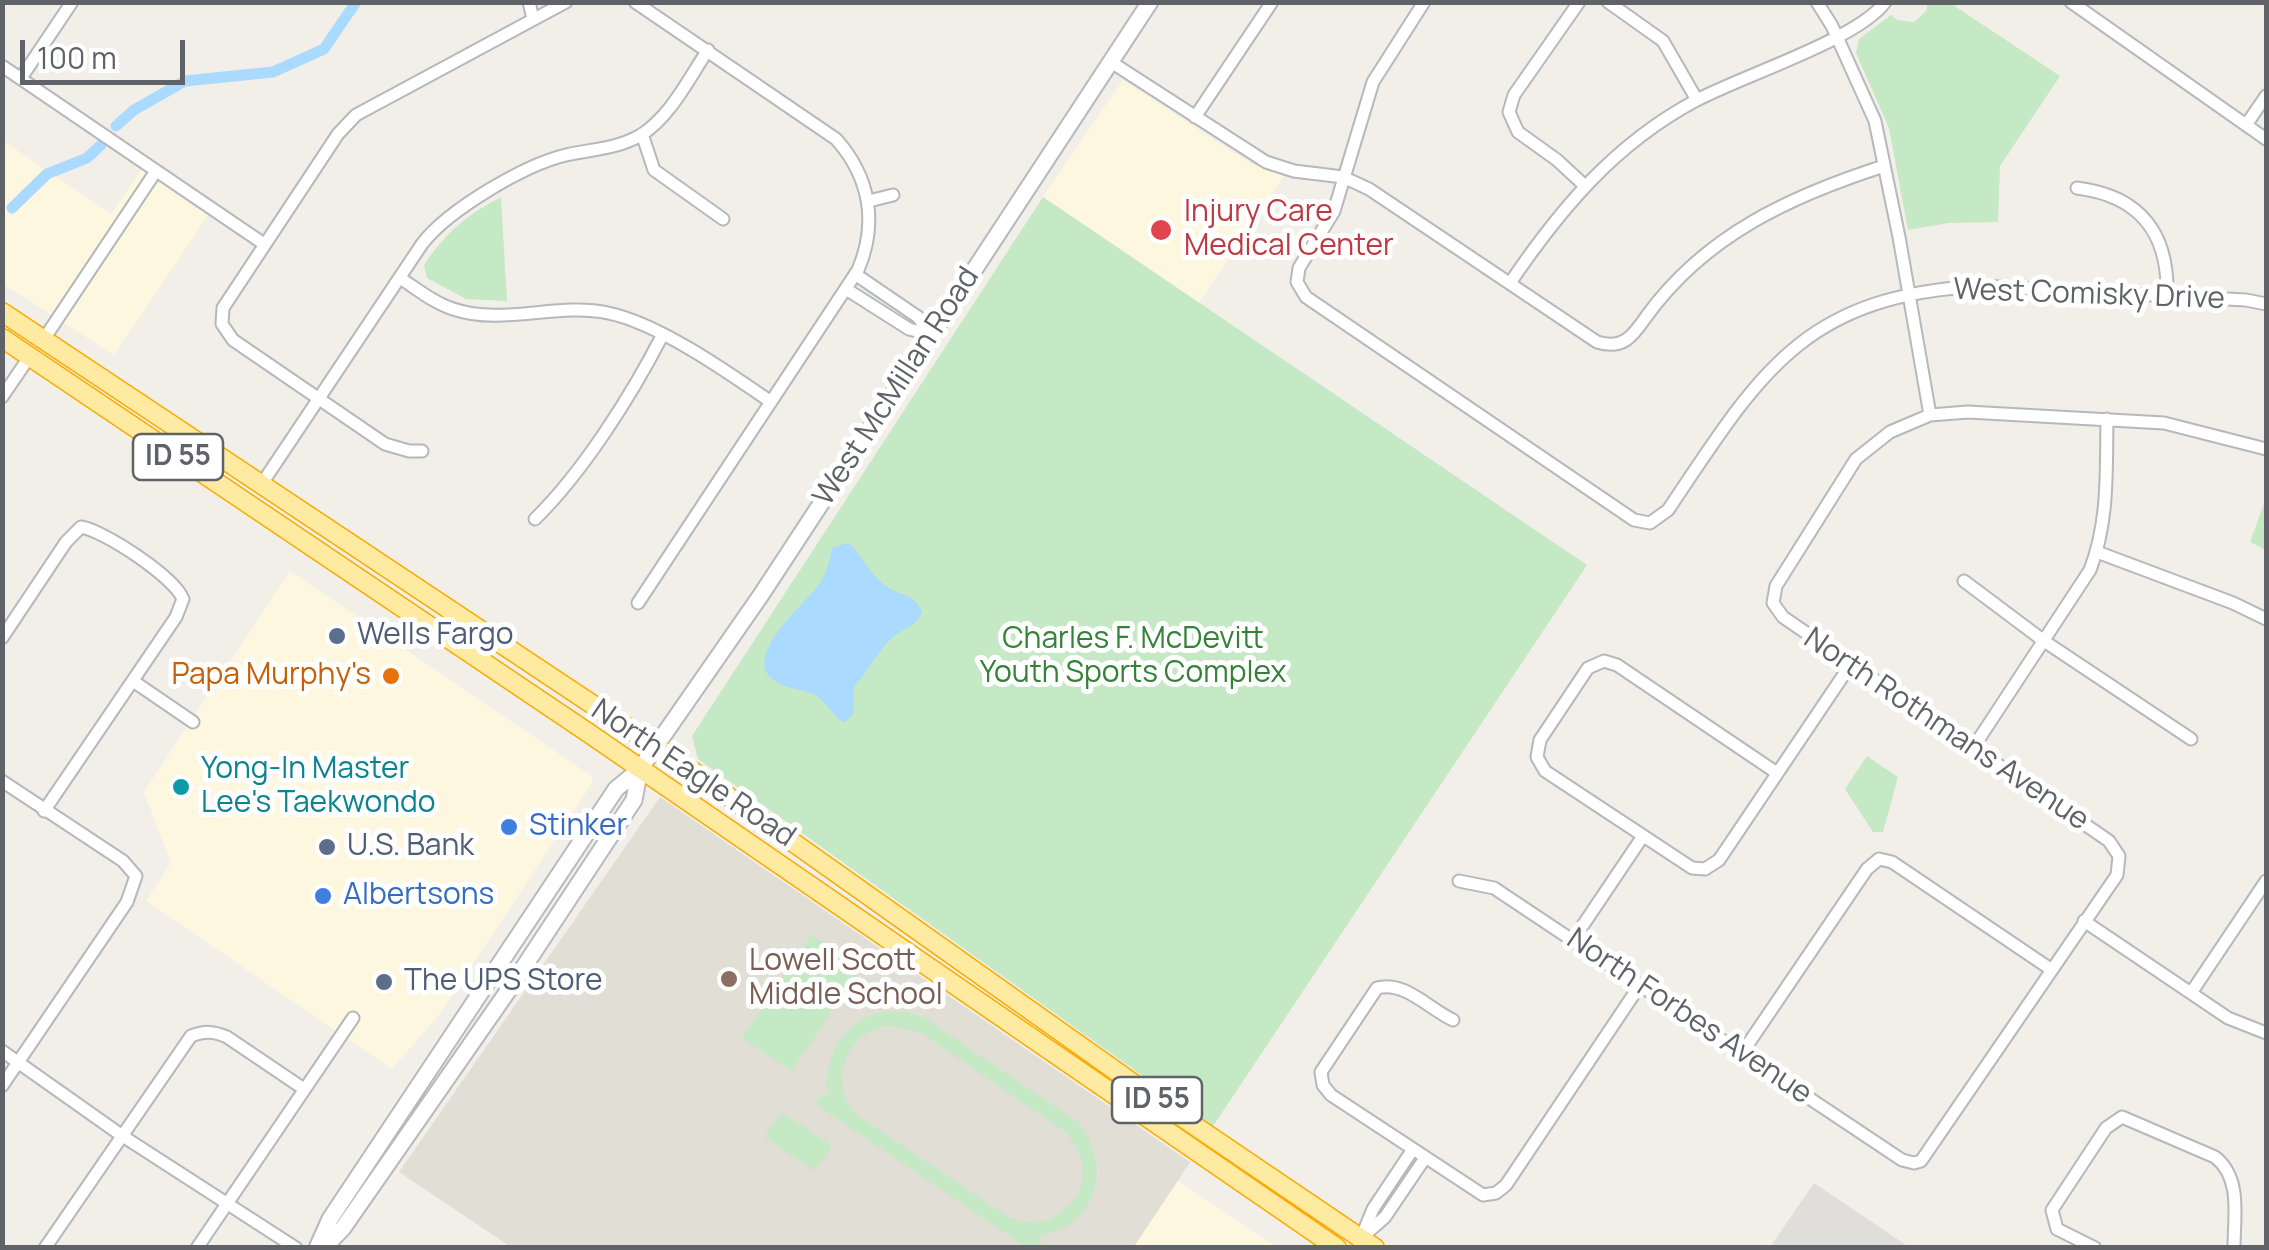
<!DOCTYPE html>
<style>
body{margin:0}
#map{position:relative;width:2269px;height:1250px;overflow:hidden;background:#f1efe8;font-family:Manrope,sans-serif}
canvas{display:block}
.frame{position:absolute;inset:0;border:5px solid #5f6368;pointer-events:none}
.scale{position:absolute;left:20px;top:40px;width:165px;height:45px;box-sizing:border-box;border:5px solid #5f6368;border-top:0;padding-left:12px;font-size:30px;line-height:35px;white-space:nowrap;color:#5f6368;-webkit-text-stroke:8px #fff;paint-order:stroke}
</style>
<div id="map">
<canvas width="2269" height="1250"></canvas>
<div class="frame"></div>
<div class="scale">100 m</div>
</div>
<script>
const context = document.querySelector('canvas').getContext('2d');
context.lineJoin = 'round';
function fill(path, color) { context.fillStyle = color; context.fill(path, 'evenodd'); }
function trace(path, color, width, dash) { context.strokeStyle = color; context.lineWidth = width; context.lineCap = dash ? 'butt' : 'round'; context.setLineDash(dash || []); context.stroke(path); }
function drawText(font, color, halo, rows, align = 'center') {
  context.font = font + ' Manrope,sans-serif'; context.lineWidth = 10; context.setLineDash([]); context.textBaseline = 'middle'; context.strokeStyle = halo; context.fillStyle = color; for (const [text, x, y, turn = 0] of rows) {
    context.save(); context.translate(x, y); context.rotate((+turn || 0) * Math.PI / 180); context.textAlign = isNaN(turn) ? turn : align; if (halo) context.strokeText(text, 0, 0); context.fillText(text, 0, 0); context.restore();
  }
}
fill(new Path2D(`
 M1123,80L1251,164L1284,176L1199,303L1043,197Z
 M2,140L111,214L142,169L209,214L114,355L3,284Z
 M290,571L593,777L591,785L439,1015L392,1069L146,901L171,863L144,792Z
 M1178,1181L1277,1247L1133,1248Z`), '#fef7e0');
fill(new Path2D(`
 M1814,1183L1909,1247H1770Z`), '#e0deda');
fill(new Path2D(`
 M660,797L1190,1162L1133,1248L511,1247L399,1172Z`), '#e1ded6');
fill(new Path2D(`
 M1927,3H1950L2060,76L2000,166L1998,222L1949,223L1908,230L1889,128L1856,53L1859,39L1891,15L1897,20L1914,22L1927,10Z
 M501,197L507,301L466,299L427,278L424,265C445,233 467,215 501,197Z
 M1043,197L1587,565L1213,1126L698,759L692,736Z
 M2266,498V550L2250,542Z
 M1867,756L1898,777L1883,832H1873L1845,789Z
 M812,935L861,968L792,1071L742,1038Z
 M887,1011L906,1012L925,1018L1078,1122C1114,1166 1097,1228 1037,1236L1042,1242L1038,1247H1026L815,1104L823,1093L829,1096C822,1054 845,1019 887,1011ZM890,1025L921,1033L1067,1133L1082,1159L1083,1179L1077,1196L1064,1210L1050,1219L1025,1222L1008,1217L856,1114C827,1079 846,1032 890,1025Z
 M782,1112L832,1146L815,1171L764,1137Z`), '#c5e8c5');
fill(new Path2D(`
 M849,543C863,557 872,578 889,588C904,597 914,594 922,612C916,628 902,628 891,639C877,653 867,672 854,687L853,714L845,722L841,721C832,713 824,699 813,694C799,688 782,689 770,677C746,652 806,603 820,583C828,572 829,559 833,547Z`), '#aadaff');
trace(new Path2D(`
 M116,126L134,110L185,81L273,72L324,49L356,2
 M12,208L47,174L87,158L101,145`), '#aadaff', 11);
const minor = new Path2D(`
 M529,2L533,19
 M635,2L836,139C870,177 878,223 858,270L638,603
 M1424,2L1373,82L1334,211L1299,268L1297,282L1306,297L1634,520L1650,523L1668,510C1759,375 1801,296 1980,286L2246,300L2266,304
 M1579,2L1514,95L1509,112L1518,132L1557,160L1584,185
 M1608,2L1663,41L1697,100
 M1817,2L1832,26L1875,121L1899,237L1930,415
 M2071,2L2266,139
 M1111,62L1266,162L1294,171L1343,177L1369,189L1597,342C1623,350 1633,336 1646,317C1705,235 1791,196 1884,166
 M2,66L264,244
 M21,78L72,2
 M1195,117L1272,2
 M2246,125L2266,96
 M642,134L654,170L723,219
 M2077,188C2141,196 2169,234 2167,296
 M869,201L893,195
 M400,278C417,289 434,303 453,309C503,326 558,302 608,313C658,323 729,373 771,402
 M1510,283C1561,208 1615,144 1695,101C1741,76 1859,39 1885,2
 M846,289L909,329L931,335L918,317L855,274
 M44,339L156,171
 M2,397L30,356
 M422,451H409L385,444L233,340L222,324L223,308L338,134L356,115L566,2
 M261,485L422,244C448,210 524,165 566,155C592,149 617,149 641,135C671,116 689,78 708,50
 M535,519C583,472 631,396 662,336
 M2097,552L2233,603L2266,619
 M1964,581L2044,641L2191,739
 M2,638L66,542L81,527C105,531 174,577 183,599L176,617L44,811
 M133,681L193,722
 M1973,748L2090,570C2109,521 2106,471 2107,419
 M1777,773L1617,665L1604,661L1588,668L1540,740L1537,757L1545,771L1692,868L1705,869L1719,860L1851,664
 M2,781L123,861L136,876L127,902L2,1086
 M1459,881L1494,888L1902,1160L1914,1163L1921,1161L2117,875L2119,856L2109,841L1783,617L1773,603L1776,586L1856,459L1890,432L1930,415L1968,412L2164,423L2266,449
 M2084,921L2228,1018L2266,1033
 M1573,940L1643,836
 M2191,993L2266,881
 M1453,1020C1429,1009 1404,980 1377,988L1321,1072L1323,1085L1331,1095L1483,1195L1496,1193L1506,1185L1640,985
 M2,1051L121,1135L296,1248
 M1742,1053L1867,869L1879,859L1892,862L2052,970
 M1413,1149L1373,1209L1361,1238L1385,1217L1425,1158
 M45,1248L191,1036C205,1031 213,1031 227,1037L304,1089
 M197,1248L353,1018
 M2095,1248L2057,1229L2052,1210L2106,1128L2122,1117L2215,1157C2242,1178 2234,1216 2234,1248`);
const secondary = new Path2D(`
 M317,1248L330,1219L616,789L640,769L761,595L1150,2
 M324,1248L343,1228L510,988L634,800L640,769`);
const trunk = new Path2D(`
 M2,312L691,770L1161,1103L1375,1248
 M2,338L590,734L1337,1248`);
trace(minor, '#b5b8bc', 15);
trace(secondary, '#b6babf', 19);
trace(trunk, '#f9ab00', 21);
trace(minor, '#fff', 11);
trace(secondary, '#fff', 15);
trace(trunk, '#feeaa1', 18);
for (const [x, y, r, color] of [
 [1161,230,12,"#e0444e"],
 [337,636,10,"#5c6f8a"],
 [391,676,10,"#e8710a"],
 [181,787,10,"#0f9aa8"],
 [509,827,10,"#3f7fe0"],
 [327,847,10,"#5c6f8a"],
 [323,896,10,"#3f7fe0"],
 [729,979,10,"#8d6e63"],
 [384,982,10,"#5c6f8a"]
]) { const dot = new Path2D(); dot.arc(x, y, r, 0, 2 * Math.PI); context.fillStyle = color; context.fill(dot); trace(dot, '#fff', 4); }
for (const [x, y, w] of [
 [178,457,90],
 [1157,1100,90]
]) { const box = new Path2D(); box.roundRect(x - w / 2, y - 23, w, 46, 8); context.fillStyle = '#fff'; context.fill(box); trace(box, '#5f6368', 2.5); }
drawText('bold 28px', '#5f6368', null, [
 ["ID 55",178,457],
 ["ID 55",1157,1100]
]);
drawText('30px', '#be3a42', '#fff', [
 ["Injury Care",1184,213],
 ["Medical Center",1184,247]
], 'left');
drawText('30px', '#5f6368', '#fff', [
 ["West Comisky Drive",2089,295,2],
 ["West McMillan Road",897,387,-57],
 ["North Rothmans Avenue",1946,730,34],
 ["North Eagle Road",693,774,34],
 ["North Forbes Avenue",1689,1017,34]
]);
drawText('30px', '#4e5e75', '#fff', [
 ["Wells Fargo",357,636],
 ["U.S. Bank",347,847],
 ["The UPS Store",404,982]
], 'left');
drawText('30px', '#348238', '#fff', [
 ["Charles F. McDevitt",1133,640],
 ["Youth Sports Complex",1133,674]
]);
drawText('30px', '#c56008', '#fff', [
 ["Papa Murphy's",371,676]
], 'right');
drawText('30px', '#0d838f', '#fff', [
 ["Yong-In Master",201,770],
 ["Lee's Taekwondo",201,804]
], 'left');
drawText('30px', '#366cbe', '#fff', [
 ["Stinker",529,827],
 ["Albertsons",343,896]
], 'left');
drawText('30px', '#785e54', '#fff', [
 ["Lowell Scott",749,962],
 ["Middle School",749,996]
], 'left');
</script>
